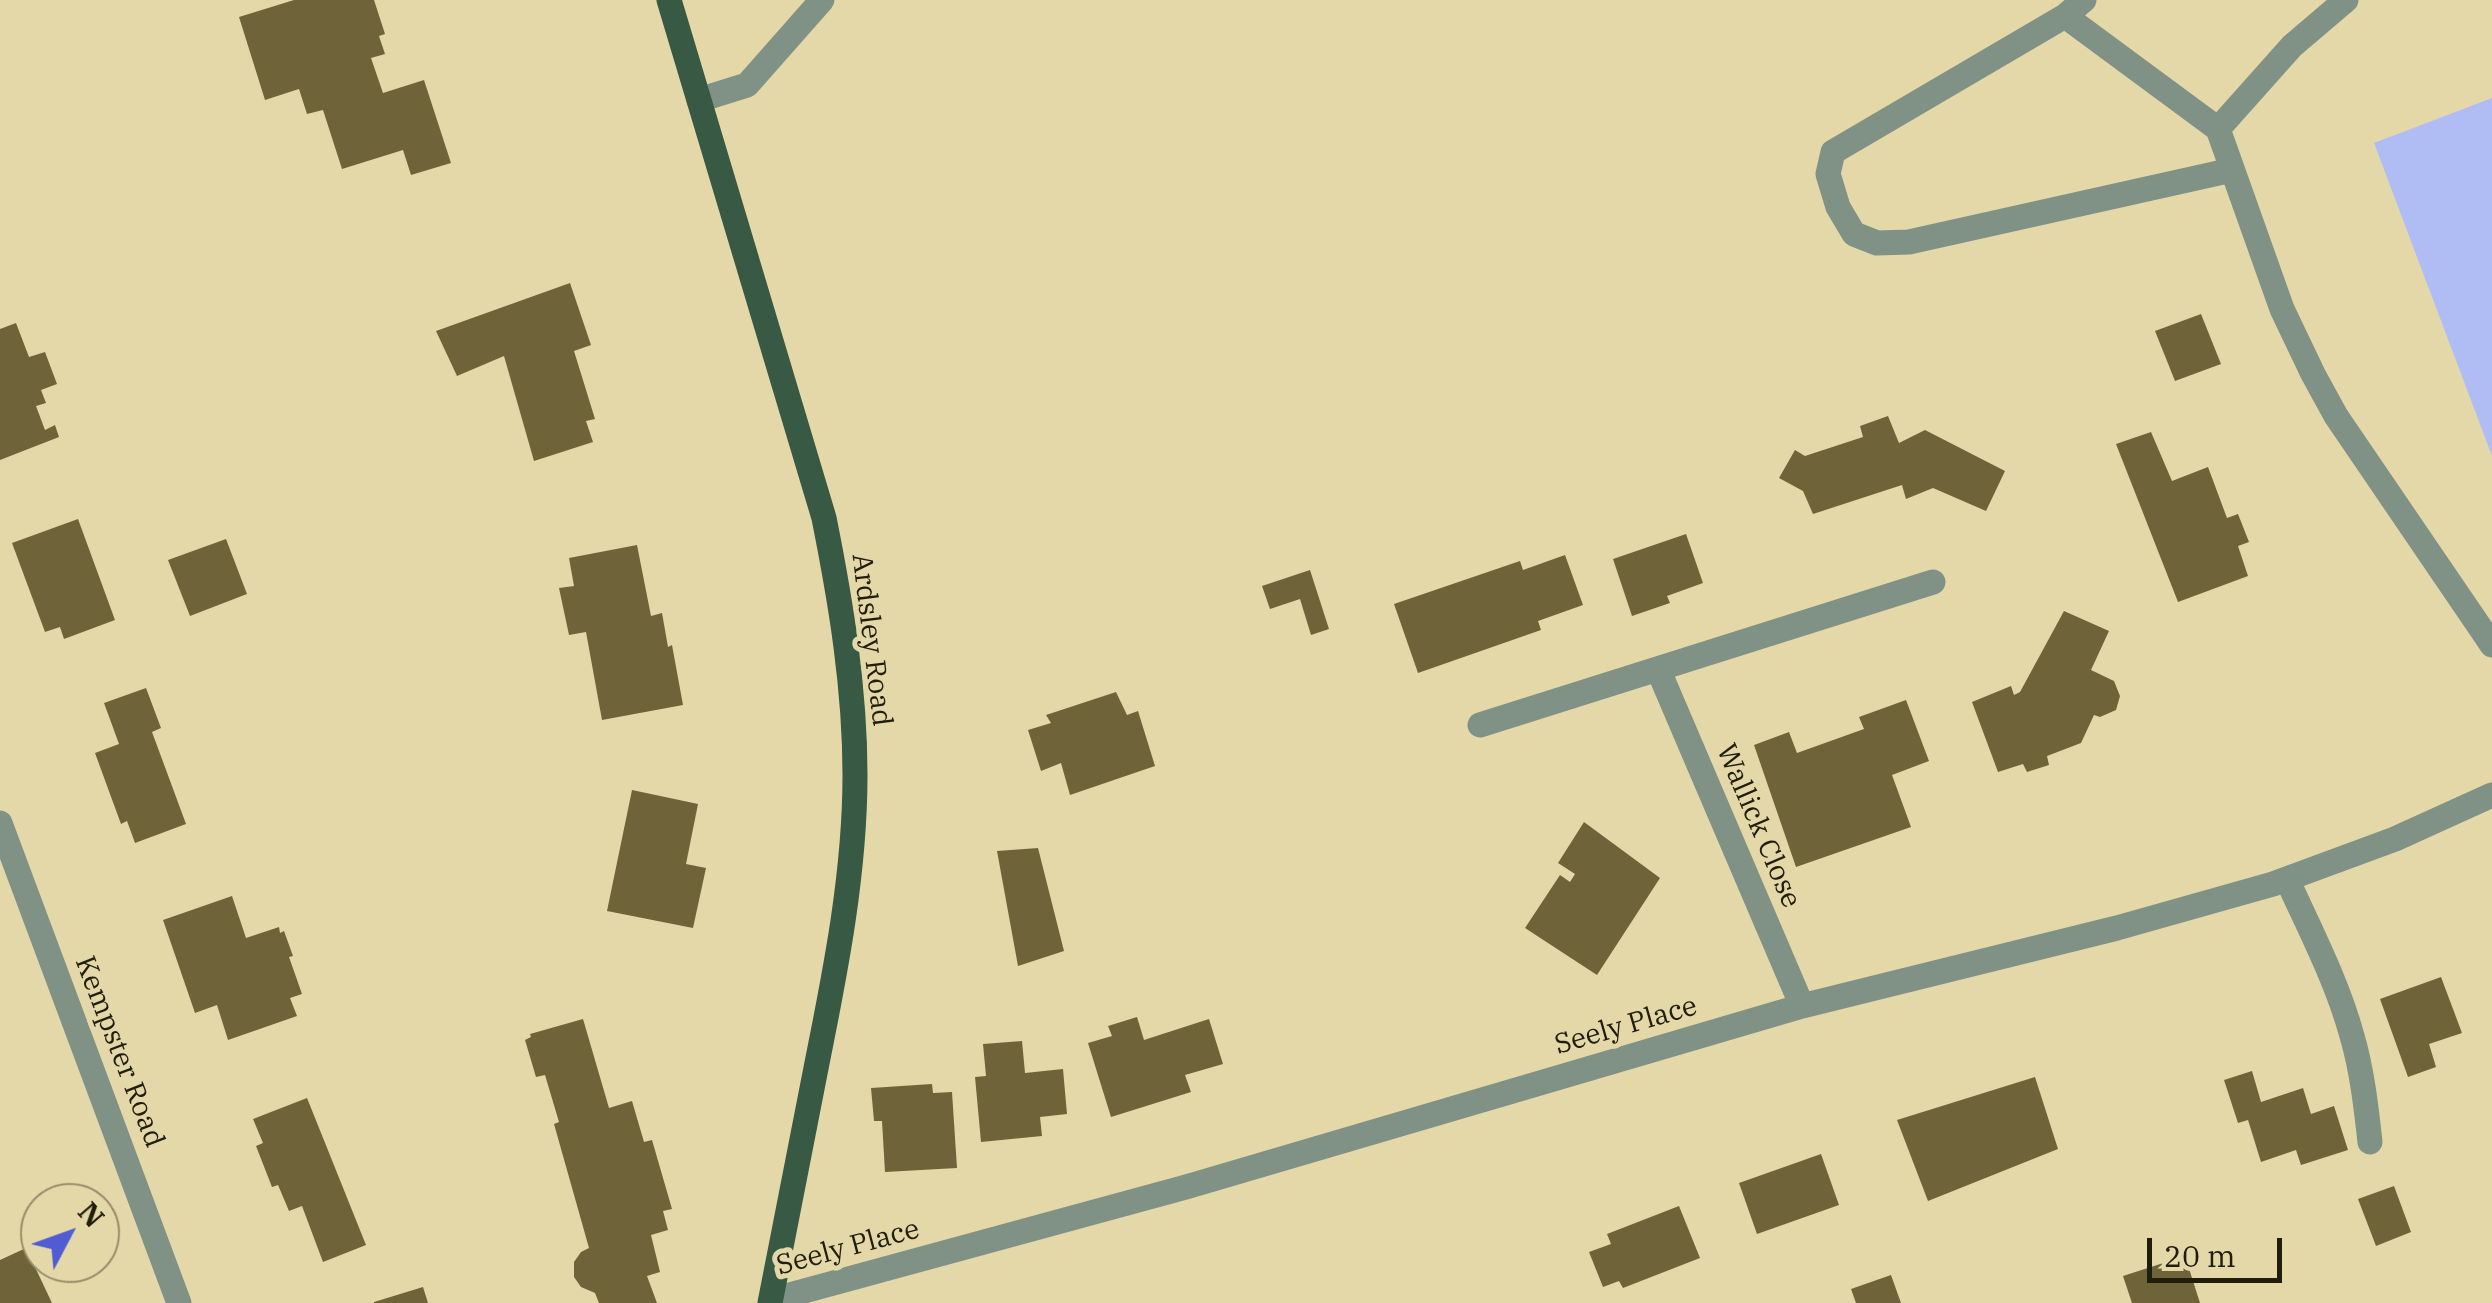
<!DOCTYPE html>
<style>
body{margin:0}
#map{position:relative;width:2492px;height:1303px;overflow:hidden;background:#e4d8a9;font-family:"IBM Plex Serif",serif}
canvas{display:block}
.north{position:absolute;left:20px;top:1183px;width:100px;height:100px;box-sizing:border-box;background:#e4d8a9;border:2px solid #968d6a;border-radius:50%;rotate:49deg;font-size:28px;font-weight:700;line-height:40px;text-align:center;color:#211d0b}
.north::after{content:'';display:block;margin:auto;width:35px;height:45px;background:#525cd2;clip-path:polygon(50% 0,100% 100%,50% 72%,0 100%)}
.scale{position:absolute;left:2147px;top:1238px;width:135px;height:45px;box-sizing:border-box;border:5px solid #211d0b;border-top:0;padding-left:12px;font-size:30px;line-height:35px;white-space:nowrap;color:#211d0b;-webkit-text-stroke:8px #e4d8a9;paint-order:stroke}
</style>
<div id="map">
<canvas width="2492" height="1303"></canvas>
<div class="north">N</div>
<div class="scale">20 m</div>
</div>
<script>
const context = document.querySelector('canvas').getContext('2d');
context.lineJoin = 'round';
function fill(path, color) { context.fillStyle = color; context.fill(path, 'evenodd'); }
function trace(path, color, width, dash) { context.strokeStyle = color; context.lineWidth = width; context.lineCap = dash ? 'butt' : 'round'; context.setLineDash(dash || []); context.stroke(path); }
function drawText(font, color, halo, rows, align = 'center') {
  context.font = font + ' "IBM Plex Serif",serif'; context.lineWidth = 10; context.setLineDash([]); context.textBaseline = 'middle'; context.strokeStyle = halo; context.fillStyle = color; for (const [text, x, y, turn = 0] of rows) {
    context.save(); context.translate(x, y); context.rotate((+turn || 0) * Math.PI / 180); context.textAlign = isNaN(turn) ? turn : align; if (halo) context.strokeText(text, 0, 0); context.fillText(text, 0, 0); context.restore();
  }
}
fill(new Path2D(`
 M2492,98V456L2374,143Z`), '#b0bcf4');
fill(new Path2D(`
 M294,0H374L385,34L379,36L385,54L371,58L383,93L424,80L451,163L411,175L403,150L342,169L323,110L307,114L299,89L265,100L239,17Z
 M570,283L591,345L574,351L595,419L586,421L593,442L534,461L504,356L457,376L436,331Z
 M2201,314L2221,364L2175,381L2155,331Z
 M16,323L29,357L45,352L57,384L41,390L46,403L36,406L45,430L55,425L59,437L0,460V329Z
 M1888,416L1899,443L1925,430L2005,471L1986,511L1933,488L1906,499L1902,485L1813,514L1803,491L1779,478L1795,450L1805,456L1863,437L1860,426Z
 M2151,432L2172,481L2208,467L2227,518L2238,514L2249,542L2238,546L2248,576L2178,602L2116,444Z
 M78,519L115,620L64,639L60,627L45,632L12,543Z
 M1686,534L1703,583L1667,596L1670,603L1632,616L1613,559Z
 M226,539L247,594L190,616L168,560Z
 M637,545L651,616L662,613L668,647L672,645L683,705L602,720L586,632L569,635L559,588L574,586L569,558Z
 M1565,555L1583,605L1538,621L1541,630L1418,673L1394,604L1520,561L1523,570Z
 M1310,570L1329,629L1311,635L1300,599L1270,609L1262,586Z
 M2064,611L2109,631L2091,670L2114,681L2120,696L2116,710L2100,717L2094,715L2081,743L2047,756L2049,765L2027,772L2023,764L1998,772L1972,702L2011,686L2014,695L2020,692Z
 M146,688L161,728L152,732L186,824L135,843L127,821L121,824L95,753L119,744L104,703Z
 M1116,692L1127,715L1138,711L1155,766L1070,795L1061,763L1041,771L1028,730L1051,723L1046,715Z
 M1906,700L1929,761L1892,775L1911,827L1796,867L1754,745L1789,732L1797,753L1864,729L1859,717Z
 M632,790L698,804L686,864L706,868L693,928L607,911Z
 M1584,822L1660,878L1597,975L1525,928L1560,875L1570,882L1575,874L1558,863Z
 M1038,848L1064,951L1018,966L997,851Z
 M232,896L246,938L279,927L280,933L284,931L293,956L289,957L302,994L290,998L297,1016L228,1040L217,1005L195,1013L163,920Z
 M2441,977L2462,1033L2429,1044L2436,1067L2408,1077L2380,999Z
 M1137,1017L1144,1040L1209,1019L1223,1064L1185,1075L1191,1092L1111,1117L1088,1043L1112,1036L1108,1026Z
 M583,1019L609,1108L632,1101L644,1142L652,1140L672,1209L663,1211L668,1230L651,1235L660,1272L647,1276L657,1303H599L595,1293L581,1287L574,1277V1262L581,1252L589,1248L554,1124L559,1122L545,1075L536,1077L525,1040L531,1037L530,1034Z
 M1022,1041L1025,1073L1063,1069L1067,1114L1040,1117L1042,1136L981,1142L975,1077L986,1076L983,1044Z
 M2252,1071L2261,1102L2303,1088L2311,1114L2334,1106L2348,1150L2301,1165L2296,1150L2261,1162L2248,1120L2238,1123L2224,1080Z
 M2035,1077L2058,1149L1928,1201L1897,1120Z
 M932,1084L933,1093L952,1092L957,1168L885,1172L882,1121H874L871,1088Z
 M307,1098L366,1245L323,1262L302,1206L289,1211L278,1185L272,1187L256,1146L263,1143L253,1119Z
 M1821,1154L1839,1205L1757,1234L1739,1183Z
 M2394,1186L2411,1232L2376,1246L2358,1199Z
 M1679,1206L1700,1258L1623,1288L1619,1281L1603,1287L1589,1252L1611,1244L1607,1234Z
 M26,1248L52,1303H0V1260Z
 M2185,1256L2200,1303H2132L2123,1276Z
 M1891,1275L1901,1303H1856L1851,1289Z
 M423,1287L428,1303H374V1302Z`), '#6f6439');
trace(new Path2D(`
 M2084,0L2065,16L2218,129L2282,309L2313,374L2336,416L2492,645
 M2065,16L1833,152L1828,174L1838,207L1854,234L1877,243L1909,242L2232,170
 M699,100L747,85L822,0
 M2218,129L2292,46L2346,0
 M1658,669L1802,1006
 M1480,725L1933,582
 M0,823L179,1303
 M2287,879C2310,930 2337,981 2352,1036C2362,1070 2366,1106 2370,1142
 M771,1300L1186,1187L1802,1006L2117,928L2273,884L2395,839L2492,795`), '#809285', 25);
trace(new Path2D(`
 M669,0L824,518C841,603 855,688 855,775C855,872 836,969 817,1063C802,1143 786,1223 770,1303`), '#385943', 25);
drawText('28px', '#211d0b', '#e4d8a9', [
 ["Ardsley Road",871,640,83],
 ["Wallick Close",1758,826,67],
 ["Seely Place",1626,1026,-16],
 ["Kempster Road",119,1052,69],
 ["Seely Place",848,1248,-15]
]);
</script>
